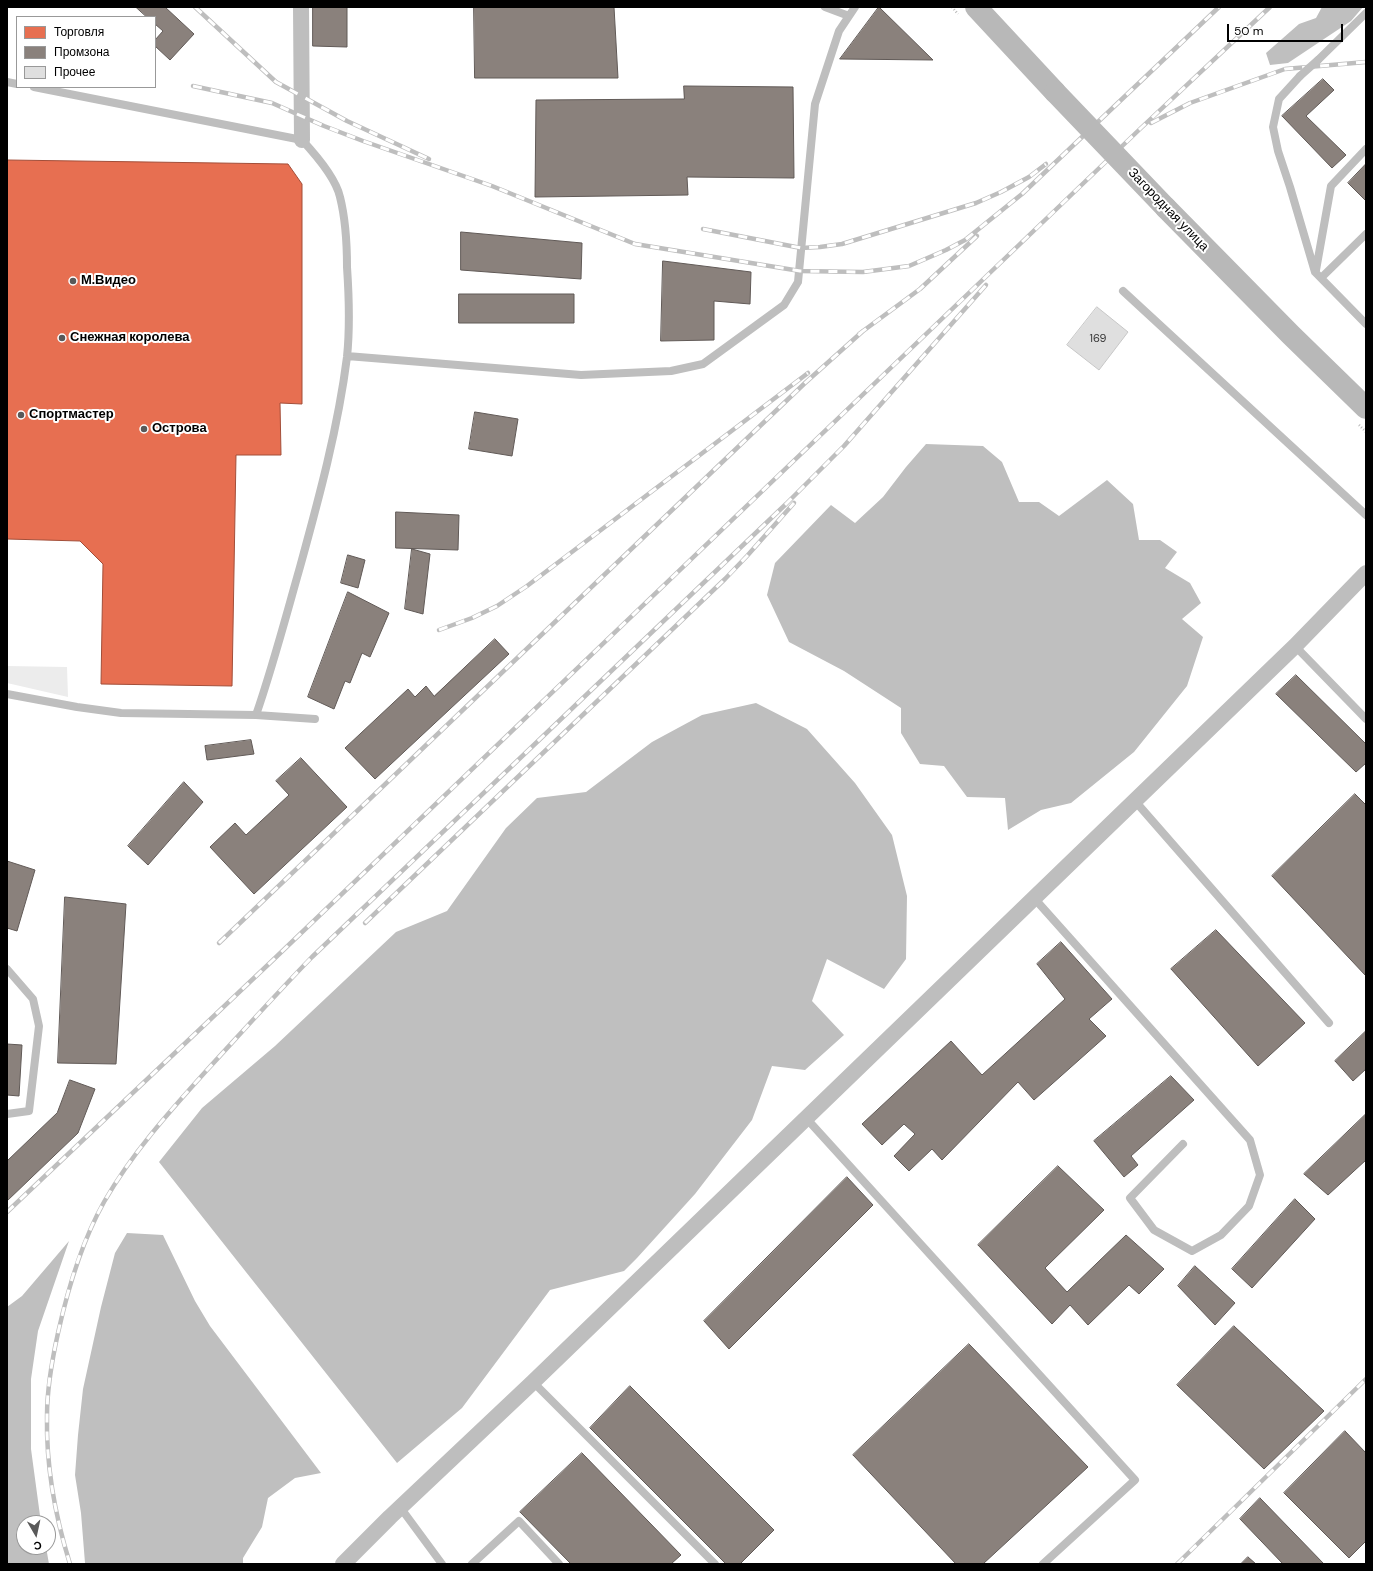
<!DOCTYPE html>
<meta charset="utf-8">
<style>
body{margin:0}
#map{position:relative;width:1373px;height:1571px;overflow:hidden;background:#fff;font-family:"DM Sans",sans-serif}
canvas{display:block}
.frame{position:absolute;inset:0;border:8px solid #000;pointer-events:none}
.legend{position:absolute;left:16px;top:16px;width:140px;height:72px;box-sizing:border-box;background:#fff;border:1px solid #999;margin:0;padding:5px 7px;list-style:none;font-size:12px;color:#000}
.legend li{display:flex;align-items:center;gap:8px;height:20px}
.legend b{width:20px;border:1px solid #999}
.north{position:absolute;left:16px;top:1515px;width:40px;height:40px;box-sizing:border-box;background:#fff;border:1px solid #999;border-radius:50%;rotate:171deg;font-size:11px;font-weight:700;line-height:16px;text-align:center;color:#000}
.north::after{content:'';display:block;margin:auto;width:14px;height:18px;background:#595959;clip-path:polygon(50% 0,100% 100%,50% 72%,0 100%)}
.scale{position:absolute;left:1227px;top:24px;width:116px;height:18px;box-sizing:border-box;border:2px solid #000;border-top:0;padding-left:5px;font-size:12px;line-height:14px;white-space:nowrap;color:#000;-webkit-text-stroke:3px #fff;paint-order:stroke}
</style>
<div id="map">
<canvas width="1373" height="1571"></canvas>
<div class="frame"></div>
<ul class="legend">
<li><b style="height:11px;background:#e76f51"></b>Торговля</li>
<li><b style="height:11px;background:#8a817c"></b>Промзона</li>
<li><b style="height:11px;background:#dfdfdf"></b>Прочее</li>
</ul>
<div class="north">С</div>
<div class="scale">50 m</div>
</div>
<script>
const context = document.querySelector('canvas').getContext('2d');
context.lineJoin = 'round';
function fill(path, color) { context.fillStyle = color; context.fill(path, 'evenodd'); }
function trace(path, color, width, dash) { context.strokeStyle = color; context.lineWidth = width; context.lineCap = dash ? 'butt' : 'round'; context.setLineDash(dash || []); context.stroke(path); }
function drawText(font, color, halo, rows, align = 'center') {
  context.font = font + ' "DM Sans",sans-serif'; context.lineWidth = 4; context.setLineDash([]); context.textBaseline = 'middle'; context.strokeStyle = halo; context.fillStyle = color; for (const [text, x, y, turn = 0] of rows) {
    context.save(); context.translate(x, y); context.rotate((+turn || 0) * Math.PI / 180); context.textAlign = isNaN(turn) ? turn : align; if (halo) context.strokeText(text, 0, 0); context.fillText(text, 0, 0); context.restore();
  }
}
fill(new Path2D(`
 M7,666L67,667L68,697L7,683Z`), '#ececec');
fill(new Path2D(`
 M1322,7H1363L1351,21L1288,63L1270,65L1266,53L1299,24L1316,18Z
 M926,444L983,446L1002,462L1019,502H1039L1059,516L1107,480L1133,504L1139,540H1160L1177,552L1165,568L1190,583L1201,603L1182,619L1203,637L1187,686L1134,752L1071,803L1041,810L1008,830L1005,798L967,797L944,766L920,764L901,733V708L844,671L789,642L767,595L775,563L831,505L855,523L883,497L906,467Z
 M756,703L807,729L855,783L892,835L907,896L906,959L884,989L827,959L812,1001L844,1035L805,1070L772,1066L752,1120L695,1194L637,1258L624,1271L550,1290L462,1408L397,1463L159,1162L202,1108L275,1046L396,932L447,911L506,828L537,798L586,792L652,742L702,715Z
 M127,1233L163,1235L195,1301L210,1326L321,1473L295,1478L268,1498L262,1527L243,1558V1564L85,1563L81,1513L75,1475L78,1435L83,1389L101,1307L115,1253Z
 M69,1241L38,1331L31,1379V1449L41,1523H24V1547H46L49,1564H7V1307L22,1296Z`), '#bfbfbf');
const shops = new Path2D(`
 M7,160L288,164L302,184V404L280,403L281,455H236L232,686L101,684L103,564L80,541L7,539Z`);
fill(shops, '#e76f51');
trace(shops, '#a24e39', 1);
const industry = new Path2D(`
 M136,7H165L194,34L170,60L155,46V40L163,31L155,24V17H147Z
 M313,7H347V47L313,46Z
 M474,7H614L618,78H475Z
 M879,7L933,60L840,59Z
 M1323,79L1334,90L1306,116L1346,155L1332,168L1282,116Z
 M684,86L793,87L794,178L687,177L688,195L535,197L536,100L684,99Z
 M1366,164V201L1348,183Z
 M461,232L582,243L581,279L461,270Z
 M663,261L751,272L750,304L714,301V340L661,341Z
 M459,294H574V323H459Z
 M475,412L518,419L512,456L469,449Z
 M396,512L459,515L458,550L396,548Z
 M412,549L430,554L423,614L405,609Z
 M348,555L365,560L358,588L341,583Z
 M348,592L389,613L370,657L362,653L350,683L345,681L334,709L308,697Z
 M495,639L509,654L375,779L345,748L408,689L415,697L426,686L434,696Z
 M1296,675L1366,744V763L1356,772L1276,694Z
 M251,740L254,754L207,760L205,746Z
 M301,758L347,807L254,894L210,847L235,823L246,835L289,795L276,781Z
 M184,782L203,802L148,865L128,846Z
 M1355,794L1366,805V976L1272,876Z
 M7,861L35,870L17,931L7,928Z
 M65,897L126,904L116,1064L58,1063Z
 M1216,930L1305,1023L1258,1066L1171,969Z
 M1061,942L1112,999L1089,1019L1106,1036L1034,1100L1018,1082L942,1160L932,1149L909,1171L894,1156L915,1134L904,1124L882,1145L862,1124L951,1041L982,1075L1065,999L1037,964Z
 M1366,1031V1069L1353,1081L1335,1061Z
 M7,1044L22,1045L19,1096L7,1095Z
 M1171,1076L1194,1100L1131,1156L1138,1165L1124,1177L1094,1141Z
 M70,1080L95,1089L78,1133L7,1201V1161L57,1113Z
 M1366,1114V1160L1328,1195L1304,1174Z
 M1058,1166L1104,1210L1045,1268L1067,1292L1126,1235L1164,1269L1139,1294L1129,1285L1088,1325L1070,1305L1052,1324L978,1245Z
 M847,1177L873,1205L729,1349L704,1321Z
 M1295,1199L1315,1219L1252,1288L1232,1269Z
 M1195,1266L1235,1303L1215,1325L1178,1286Z
 M1234,1326L1324,1411L1264,1469L1177,1385Z
 M969,1344L1088,1467L983,1564H956L853,1455Z
 M630,1386L774,1530L740,1564H726L590,1428Z
 M1345,1431L1366,1453V1541L1349,1558L1284,1493Z
 M582,1453L681,1555L671,1564H571L520,1512Z
 M1260,1498L1324,1564H1283L1240,1519Z
 M1248,1557L1256,1564H1241Z`);
fill(industry, '#8a817c');
trace(industry, '#615a57', 1);
const building = new Path2D(`
 M1097,307L1128,332L1099,370L1067,345Z`);
fill(building, '#dfdfdf');
trace(building, '#c7c7c7', 1);
trace(new Path2D(`
 M952,7L958,14
 M1359,425L1366,432`), '#b9b9b9', 2.5, [1, 2]);
trace(new Path2D(`
 M825,7L849,16
 M1318,60L1366,13
 M1300,76L1279,99L1273,127L1278,151L1290,187L1315,272L1366,324
 M7,82L17,84
 M1316,270L1331,186L1366,149
 M1321,278L1366,234
 M1123,291L1366,515
 M347,356L581,375L671,371L703,364L784,305L798,282L815,104L839,31L855,7
 M1295,646L1366,719
 M7,694L77,707L121,713L256,715C273,666 286,616 300,567C319,498 338,428 347,357C350,328 349,296 347,267C347,246 345,217 340,197C336,179 315,154 302,140L34,87
 M256,715L315,719
 M1135,801L1329,1023
 M1034,898L1250,1140L1260,1175L1249,1206L1221,1235L1192,1251L1154,1230L1130,1198L1183,1144
 M7,969L33,999L39,1026L29,1111L7,1114
 M806,1118L1135,1480L1043,1564
 M533,1382L715,1564
 M400,1507L442,1564
 M472,1564L519,1521L559,1564`), '#bebebe', 8);
trace(new Path2D(`
 M301,7L302,140
 M343,1564L390,1517L533,1382L1295,646L1366,573`), '#bebebe', 16);
trace(new Path2D(`
 M976,7L1055,92
 M1166,208L1291,335L1366,408`), '#b8b8b8', 22);
const rail = new Path2D(`
 M195,7L276,82L347,121L429,159
 M193,86L272,103L324,126L363,141L492,186L635,244L800,271L863,272L909,266L946,250L965,240L1022,194L1219,7
 M1151,123L1190,103L1285,69L1366,62
 M703,229L801,248L820,247L842,244L976,203L1001,192L1029,177L1046,164
 M859,334L920,289L977,236
 M439,630L472,618L497,606L527,586L808,373
 M365,923L725,579L747,556L794,503
 M219,943L805,383L863,331
 M7,1212L273,960L1141,128L1270,7
 M70,1564C55,1516 46,1466 47,1416C47,1388 52,1360 58,1333C68,1288 81,1243 104,1202C132,1153 170,1111 207,1070C242,1032 276,994 312,957L786,504L844,446L986,285
 M1177,1564L1366,1379`);
trace(rail, '#bebebe', 4.5);
trace(rail, '#fff', 3, [9]);
trace(new Path2D(`
 M1300,76L1318,60`), '#bebebe', 8);
trace(new Path2D(`
 M1055,92L1166,208`), '#b8b8b8', 22);
for (const [x, y, r, color] of [
 [73,281,4,"#595959"],
 [62,338,4,"#595959"],
 [21,415,4,"#595959"],
 [144,429,4,"#595959"]
]) { const dot = new Path2D(); dot.arc(x, y, r, 0, 2 * Math.PI); context.fillStyle = color; context.fill(dot); trace(dot, '#fff', 1.5); }
drawText('11px', '#383838', null, [
 ["169",1098,339]
]);
drawText('13px', '#000', '#fff', [
 ["Загородная улица",1168,210,46]
]);
drawText('bold 13px', '#000', '#fff', [
 ["М.Видео",81,281],
 ["Снежная королева",70,338],
 ["Спортмастер",29,415],
 ["Острова",152,429]
], 'left');
</script>
